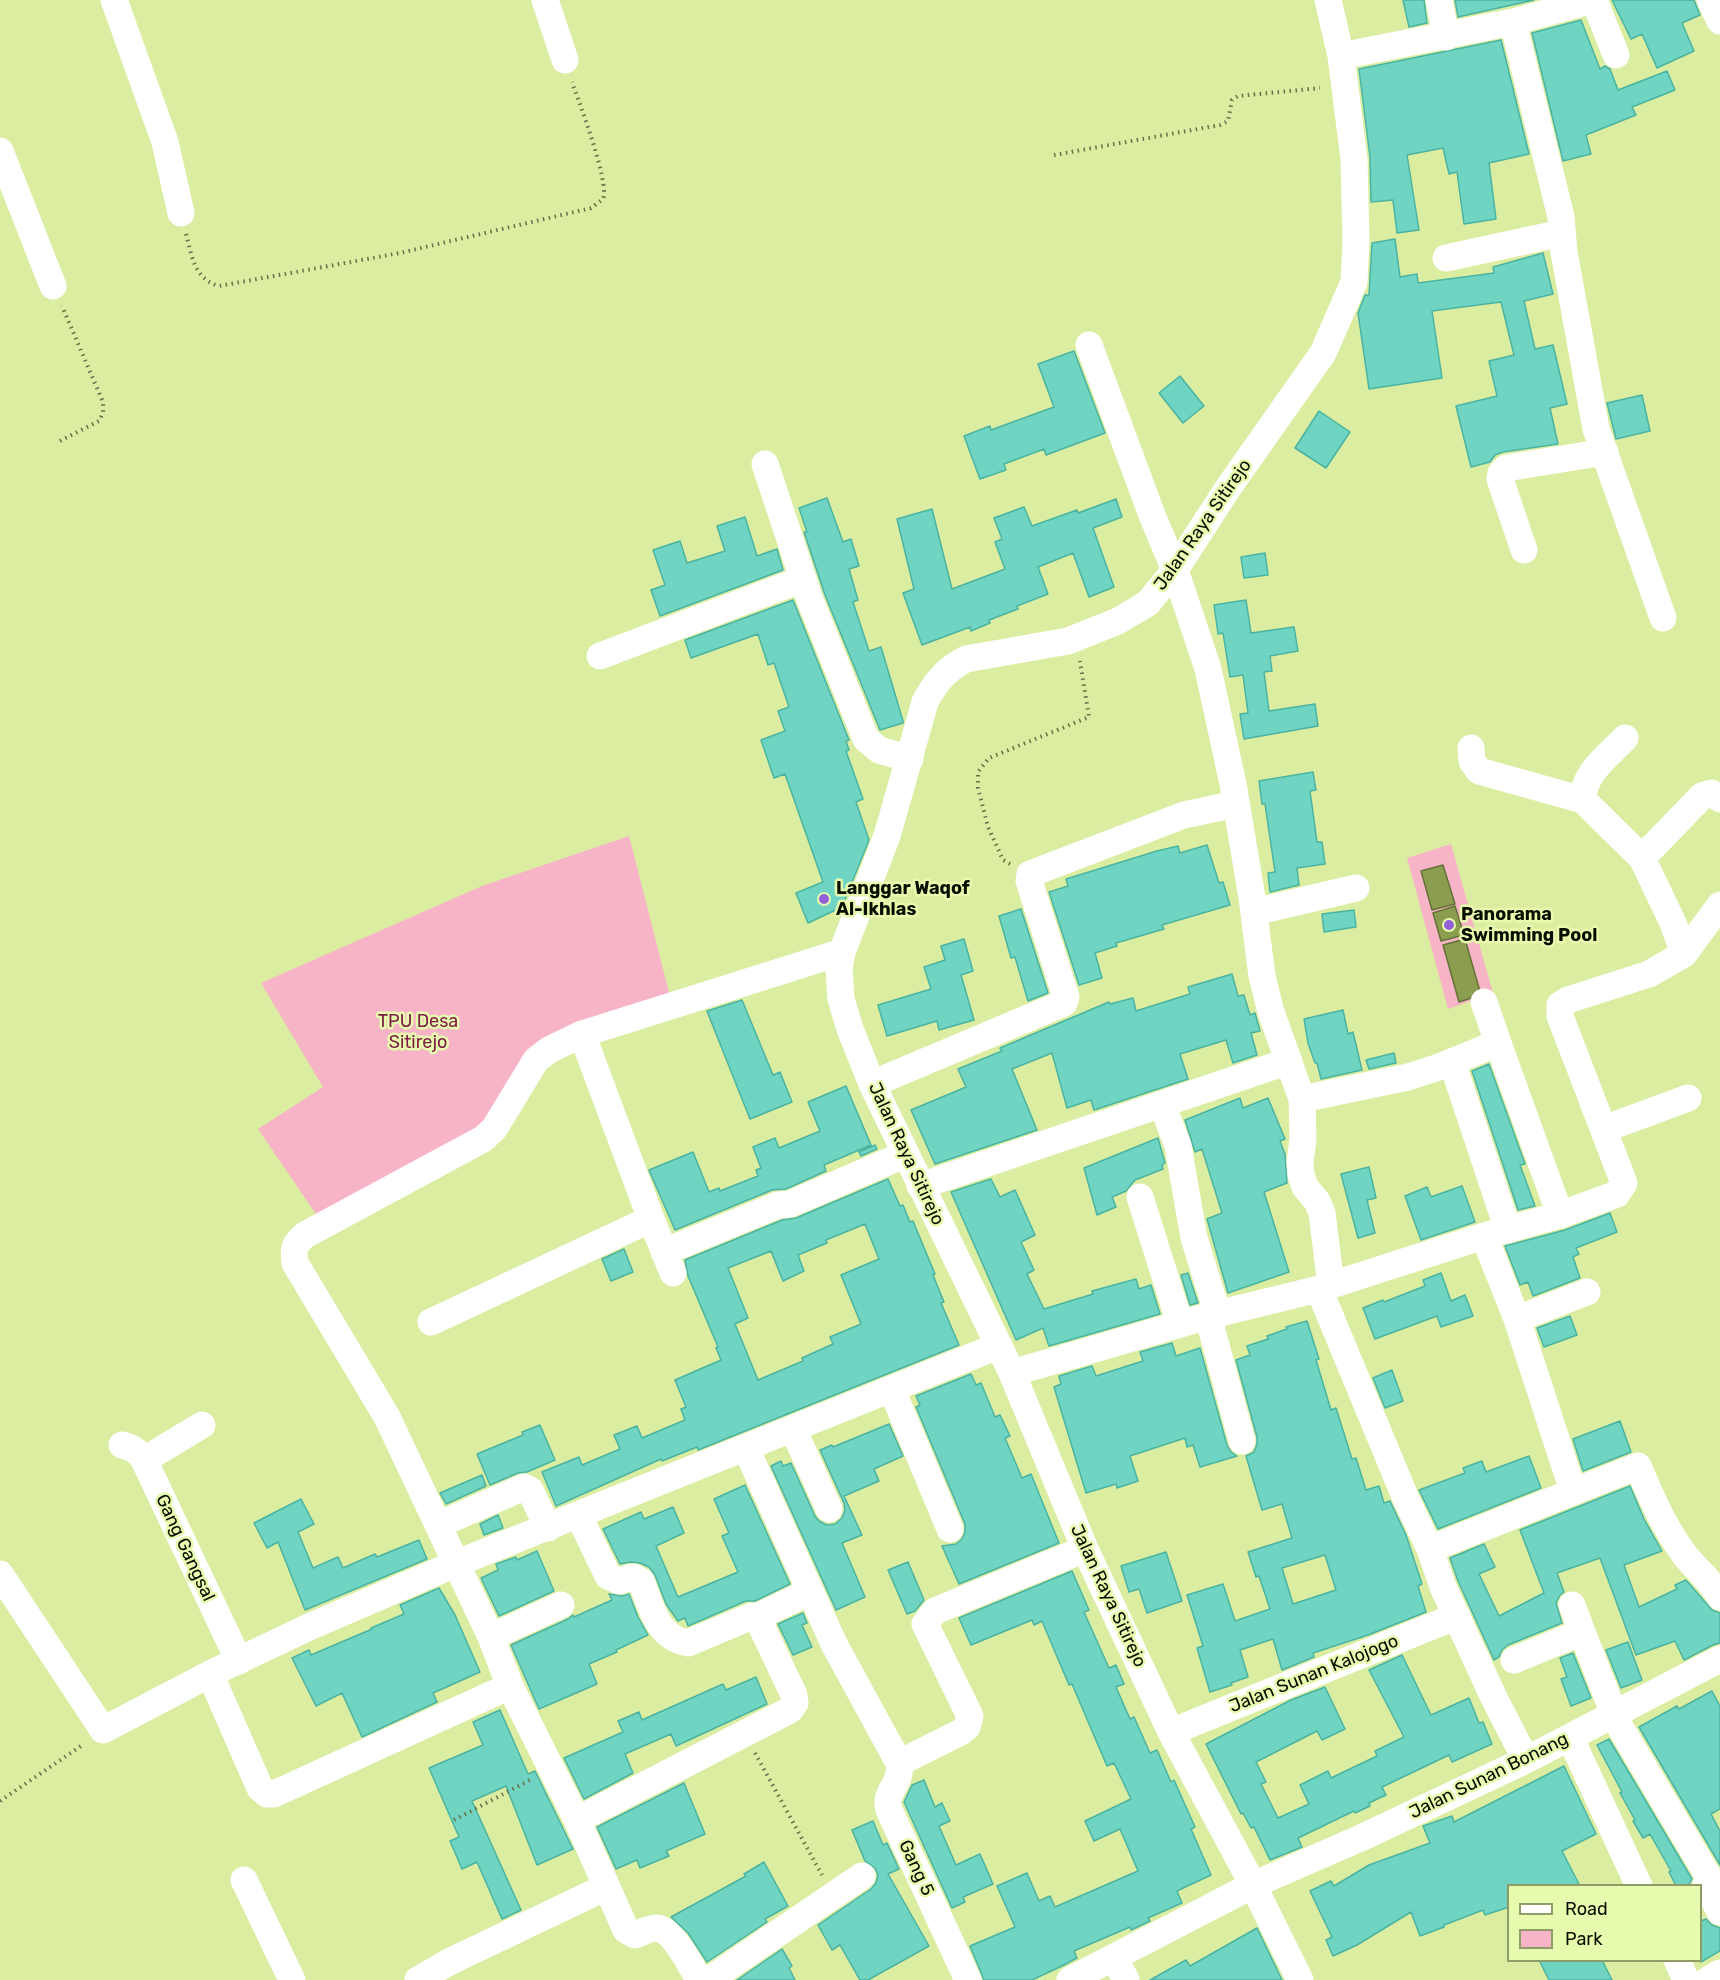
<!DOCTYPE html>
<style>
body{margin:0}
#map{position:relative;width:1720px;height:1980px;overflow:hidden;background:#daeda1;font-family:Rubik,sans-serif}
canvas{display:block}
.legend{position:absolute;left:1507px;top:1884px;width:195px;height:78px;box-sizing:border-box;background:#e7fbae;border:2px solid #8e9c68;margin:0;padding:8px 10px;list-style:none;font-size:18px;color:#090e00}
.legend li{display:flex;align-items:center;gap:12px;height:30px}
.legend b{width:30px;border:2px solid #8e9c68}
</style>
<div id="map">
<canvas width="1720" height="1980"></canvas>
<ul class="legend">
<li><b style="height:8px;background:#fff"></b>Road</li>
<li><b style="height:16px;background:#f7b4c7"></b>Park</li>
</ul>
</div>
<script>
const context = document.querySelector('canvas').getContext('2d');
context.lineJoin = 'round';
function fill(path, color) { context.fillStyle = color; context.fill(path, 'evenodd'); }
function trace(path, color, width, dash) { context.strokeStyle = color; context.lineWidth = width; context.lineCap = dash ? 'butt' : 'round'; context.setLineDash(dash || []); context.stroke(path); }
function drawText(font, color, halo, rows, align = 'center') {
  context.font = font + ' Rubik,sans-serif'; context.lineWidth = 5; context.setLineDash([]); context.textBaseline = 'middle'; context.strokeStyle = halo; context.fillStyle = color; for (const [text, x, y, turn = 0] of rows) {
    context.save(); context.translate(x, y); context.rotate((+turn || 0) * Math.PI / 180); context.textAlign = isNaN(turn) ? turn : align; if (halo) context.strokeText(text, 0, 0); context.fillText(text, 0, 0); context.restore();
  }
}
fill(new Path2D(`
 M629,836L670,996L546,1036L534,1050L489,1125L322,1223L258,1129L323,1087L261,983L482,886Z
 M1451,844L1493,993L1448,1009L1407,858Z`), '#f7b4c7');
const water = new Path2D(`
 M1443,865L1455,904L1432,910L1421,871Z
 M1455,906L1464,935L1441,941L1433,913Z
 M1465,939L1481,995L1459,1002L1443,945Z`);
fill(water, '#8b9d4f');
trace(water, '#647237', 1.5);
const building = new Path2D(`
 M1403,0H1424L1427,23L1409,27Z
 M1455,0H1534L1458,17Z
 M1612,0H1694L1700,15L1682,23L1694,51L1657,68L1642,34L1631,39Z
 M1581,20L1600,69L1605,66L1610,69L1618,90L1667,71L1675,90L1632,107L1636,115L1586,135L1591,154L1563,161L1532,33Z
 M1501,40L1529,154L1489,163L1496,219L1464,224L1457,172L1449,174L1443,148L1407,155L1419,230L1397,233L1393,200L1371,202L1370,157L1359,69Z
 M1395,239L1400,277L1417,274L1418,283L1494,273L1493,267L1543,253L1553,294L1524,301L1535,349L1553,345L1567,404L1550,408L1558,444L1503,452L1495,455L1490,462L1471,467L1456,406L1497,396L1489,361L1514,355L1501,302L1432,311L1442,378L1369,389L1358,313L1365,295H1369L1372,243Z
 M1074,351L1105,433L1046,455L1044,449L1004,464L1006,470L980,479L964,436L990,426L991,430L1054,407L1038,364Z
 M1180,376L1204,406L1183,423L1159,393Z
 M1642,395L1650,431L1616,439L1607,403Z
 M1319,411L1350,432L1326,468L1295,448Z
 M827,498L843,542L851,539L859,566L849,569L858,600L853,602L869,651L881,647L903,721V723L880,730L825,595L804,532H807L799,508Z
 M1116,499L1122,517L1093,528L1114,587L1089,597L1073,553L1038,567L1048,594L1017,606L1018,609L989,620L990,623L971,631L970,627L922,645L903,593L914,589L897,519L932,509L952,589L1005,569L995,542L1002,539L994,518L1024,507L1032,526L1077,510L1078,513Z
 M745,517L757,556L777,549L783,570L660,616L651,590L665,585L653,550L680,541L687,563L725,551L717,526Z
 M1265,553L1268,575L1244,578L1241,557Z
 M793,600L849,740L846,741L849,750L846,751L863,799L856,802L869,840L842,907L808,923L796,893L823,882L785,774L774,778L761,740L785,731L778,711L789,707L774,663L768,665L758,634L691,658L685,640Z
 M1246,600L1251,633L1294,627L1298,651L1270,656L1272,671L1264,672L1269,711L1315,704L1318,726L1244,739L1240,714L1248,713L1243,675L1230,677L1223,633L1218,634L1214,605Z
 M1313,772L1316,790L1310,791L1317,842H1322L1325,864L1297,868L1299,885L1270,892L1268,873L1275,872L1265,804H1262L1259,781Z
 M1207,845L1219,883L1223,882L1230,905L1162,925L1164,929L1116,943L1117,946L1095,953L1102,978L1079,985L1049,892L1068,886L1066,879L1157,851L1178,846L1180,853Z
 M1021,909L1048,993L1028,1001L1015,957L1011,958L999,916Z
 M1354,910L1356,927L1324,932L1322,914Z
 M964,939L973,971L961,975L974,1020L939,1030L937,1021L887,1036L878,1005L931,989L924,967L945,960L941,946Z
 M1232,974L1238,996L1244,995L1250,1015L1255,1013L1260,1031L1251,1033L1257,1055L1233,1063L1226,1040L1180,1054L1188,1079L1094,1110L1091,1100L1067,1108L1052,1053L1012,1069L1037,1130L935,1164L911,1110L966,1087L958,1069L1002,1051L1000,1048L1109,1002L1110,1004L1133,998L1136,1011L1190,994L1188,987Z
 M742,1000L773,1075L780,1072L792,1102L750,1119L707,1011Z
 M1343,1010L1348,1034L1353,1032L1362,1070L1321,1079L1317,1063H1315L1308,1043L1304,1019Z
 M1394,1053L1396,1063L1369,1069L1366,1060Z
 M1489,1064L1525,1164L1520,1165L1535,1206L1518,1210L1472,1071Z
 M846,1086L871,1145L824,1165L826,1171L786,1189L772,1190L675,1230L649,1170L693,1152L709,1192L719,1188L720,1191L758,1176L756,1170L761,1168L753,1147L775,1138L779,1148L820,1131L808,1102Z
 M1240,1098L1243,1108L1268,1098L1285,1139L1280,1141L1285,1154L1287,1183L1264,1192L1289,1272L1228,1293L1207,1219L1222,1213L1202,1149L1195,1152L1185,1120Z
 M1158,1138L1165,1163L1162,1165L1163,1169L1135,1180L1126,1191L1112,1197L1116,1207L1097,1215L1084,1168Z
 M875,1145L877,1149L861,1156L859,1152Z
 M1369,1167L1376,1198L1367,1200L1375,1233L1358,1238L1341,1174Z
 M888,1179L900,1206L903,1205L910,1222L913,1221L935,1274L933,1275L944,1302L941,1303L959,1345L698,1450L697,1447L662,1461L661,1459L556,1506L542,1472L579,1457L582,1465L620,1449L614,1435L637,1426L642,1438L685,1420L681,1409L686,1407L675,1380L721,1360L716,1348L718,1347L688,1276L685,1260L782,1220L796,1218ZM865,1224L879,1259L841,1275L861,1324L830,1337L833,1344L802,1358L803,1361L758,1380L735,1324L748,1318L728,1268L771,1251L783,1281L804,1271L798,1255L827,1243L826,1240Z
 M991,1179L1000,1197L1015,1190L1035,1235L1021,1242L1034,1270L1027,1274L1044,1309L1093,1294L1092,1291L1136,1279L1139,1289L1151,1285L1160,1314L1049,1346L1043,1328L1016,1340L951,1192Z
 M1462,1186L1475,1222L1421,1240L1405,1196L1427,1187L1431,1197Z
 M1610,1213L1617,1232L1576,1248L1579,1254L1573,1257L1580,1278L1533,1296L1528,1282L1520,1285L1505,1246L1565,1230Z
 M624,1249L633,1272L611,1281L602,1259Z
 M1188,1273L1198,1303L1190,1305L1181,1275Z
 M1441,1273L1451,1301L1465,1295L1473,1316L1441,1327L1437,1316L1375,1339L1363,1308L1383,1300L1384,1302L1425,1286L1423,1280Z
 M1570,1316L1577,1335L1544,1347L1537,1328Z
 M1307,1321L1319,1359L1316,1360L1331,1410L1336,1408L1352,1459L1356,1458L1366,1490L1379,1486L1384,1503L1390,1501L1406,1535L1422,1584L1418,1586L1426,1612L1368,1635L1313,1653L1314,1657L1282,1670L1273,1639L1240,1650L1248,1677L1231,1683L1232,1685L1210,1692L1197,1648L1203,1646L1187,1595L1223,1584L1235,1621L1270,1609L1259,1576L1256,1577L1248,1552L1292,1538L1282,1504L1262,1510L1246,1456L1254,1452L1257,1444V1437L1236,1360L1250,1355L1247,1346L1268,1339L1267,1336L1287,1329L1286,1327ZM1325,1555L1336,1590L1293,1604L1282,1568Z
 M1172,1343L1176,1356L1200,1348L1227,1445L1231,1452L1237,1456L1200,1467L1193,1445L1187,1447L1185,1438L1130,1456L1138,1481L1117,1488L1116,1484L1086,1493L1054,1387L1061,1384L1059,1376L1092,1366L1096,1376L1143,1361L1140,1352Z
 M1392,1370L1403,1401L1385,1408L1373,1378Z
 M971,1374L976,1385L981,1383L995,1417L1000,1415L1010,1436L1005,1438L1022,1478L1031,1474L1059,1543L959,1584L942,1546L956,1544L962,1539L965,1532V1524L916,1407L920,1405L916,1396Z
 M1620,1421L1631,1452L1583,1471L1573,1439Z
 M889,1424L903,1456L874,1469L879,1481L844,1496L862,1535L842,1543L865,1597L836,1610L771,1466L781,1461L783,1466L791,1463L815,1516L819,1521L827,1525L835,1524L842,1518L845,1510L844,1503L820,1450L832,1445L833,1447Z
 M540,1425L555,1460L527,1472L518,1473L490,1485L477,1454L523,1435L522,1432Z
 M1529,1456L1541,1488L1438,1529L1419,1490L1465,1473L1463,1468L1482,1461L1486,1472Z
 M482,1475L486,1486L446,1504L440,1493Z
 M745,1485L790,1584L755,1601H746L688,1626L685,1618L678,1621L666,1604L655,1575L649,1567L640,1563L630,1562L620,1564L603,1529L641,1512L644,1519L673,1507L684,1533L656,1546L678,1597L738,1572L722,1536L729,1533L714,1499Z
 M1630,1486L1644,1519L1662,1551L1624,1565L1639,1607L1677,1589L1675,1585L1686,1580L1712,1610L1720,1613V1643L1713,1645L1684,1660L1675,1641L1636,1655L1600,1558L1557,1573L1564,1592L1560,1595L1556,1603L1562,1623L1508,1645L1502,1650L1499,1657L1494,1660L1458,1581L1450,1558L1484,1544L1495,1567L1479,1574L1499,1616L1544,1593L1520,1530Z
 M301,1499L314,1524L298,1532L313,1568L338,1557L343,1568L375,1554L377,1557L419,1540L427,1559L305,1610L278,1542L267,1548L254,1523Z
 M498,1515L503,1528L484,1535L480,1524Z
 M537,1551L554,1591L499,1616L481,1578L498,1570L496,1564L516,1557L517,1560Z
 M1166,1552L1182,1601L1147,1613L1139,1589L1129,1592L1121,1566Z
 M908,1562L924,1600L915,1611L907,1614L888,1570Z
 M1072,1571L1089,1610L1084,1612L1109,1668L1116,1665L1124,1684L1116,1687L1130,1719L1134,1717L1150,1753L1157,1750L1171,1782L1174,1780L1195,1827L1191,1829L1211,1875L1177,1891L1182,1903L1148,1918L1150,1921L1131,1930L1130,1927L1074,1951L1077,1958L1062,1966L1032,1980H984L970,1946L1015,1927L997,1886L1027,1873L1039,1901L1050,1896L1055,1907L1138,1871L1120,1829L1094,1841L1085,1821L1131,1799L1114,1763L1107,1766L1072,1684L1069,1685L1042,1621L1034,1625L1032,1620L971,1645L959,1618Z
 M439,1588L455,1615L480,1672L433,1693L437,1702L362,1737L342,1693L316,1706L292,1658L309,1650L311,1655L372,1629L371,1628L404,1614L400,1605Z
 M609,1594L623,1596L629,1594L638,1617L648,1635L616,1650L617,1652L589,1664L597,1684L539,1709L511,1645L568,1619L573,1615L574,1617L612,1600Z
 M803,1613L807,1623L802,1625L812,1647L793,1655L778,1624Z
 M1628,1642L1642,1680L1621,1688L1606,1650Z
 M1573,1653L1591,1698L1571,1706L1561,1679L1567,1677L1560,1658Z
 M1402,1655L1431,1715L1469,1698L1479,1723L1483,1722L1492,1744L1452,1762L1449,1755L1382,1787L1386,1795L1369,1803L1370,1806L1355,1813L1354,1811L1298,1838L1302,1847L1270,1860L1254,1827L1251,1828L1243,1813L1241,1814L1206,1744L1291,1700L1325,1687L1345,1729L1322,1740L1317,1731L1256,1762L1266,1782L1261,1784L1278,1818L1309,1804L1300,1785L1328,1771L1331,1778L1377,1756L1375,1751L1404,1737L1369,1670Z
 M756,1677L767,1704L676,1746L671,1734L625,1754L633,1773L584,1799L564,1758L623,1732L618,1721L639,1712L642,1720L723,1684L726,1690Z
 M1712,1691L1720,1706V1809L1711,1814L1720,1831V1865L1639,1727L1677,1706L1679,1709Z
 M500,1710L528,1774L535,1771L573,1849L537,1865L506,1786L472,1801L521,1910L502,1919L477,1862L462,1869L450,1841L459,1837L429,1768L483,1745L473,1722Z
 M1609,1739L1692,1879L1690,1883L1686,1886H1676L1669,1872L1671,1871L1650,1834L1643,1838L1633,1821L1635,1820L1620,1793L1622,1792L1597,1745Z
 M1564,1766L1596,1834L1562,1851L1580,1886H1509V1907L1485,1915L1483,1910L1444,1925V1927L1420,1936L1411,1912L1357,1945L1333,1956L1326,1940L1332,1937L1310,1891L1331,1881L1334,1886L1369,1865L1430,1843L1423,1826L1452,1816L1454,1822Z
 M924,1780L935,1807L942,1803L950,1821L939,1826L956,1865L980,1854L993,1884L963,1897L965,1902L952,1908L904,1802L912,1785Z
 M684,1783L705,1834L666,1851L669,1856L640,1868L637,1860L616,1869L597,1827Z
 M873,1821L883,1845L887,1843L899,1869L888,1874L929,1946L868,1980H860L840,1945L832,1950L818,1925L871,1889L876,1883L878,1875L875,1868L865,1861L852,1830Z
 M764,1862L788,1906L765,1919L767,1922L707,1962L688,1933L671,1917L746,1876L744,1874Z
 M1706,1919L1712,1925L1720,1928V1951L1701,1962V1921Z
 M1257,1928L1282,1980H1150L1186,1960L1190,1966Z
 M782,1949L792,1966L789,1968L795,1980H737Z
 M1539,1960H1602L1612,1980H1549Z`);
fill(building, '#6fd5c2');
trace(building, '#4ab3a1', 1.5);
trace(new Path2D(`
 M1054,155L1220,125L1228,121L1232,100L1238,96L1320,88
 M186,234C192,256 194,279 219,286L400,253L591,208L603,199C610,183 579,102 572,82
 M60,441L99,421L103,413V402L62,306
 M1010,864L1003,860L988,827L978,788V772L989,758L1089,717L1080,661
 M755,1753L822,1875
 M0,1801L84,1744
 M454,1820L530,1780`), '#677249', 4, [1.5, 4.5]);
trace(new Path2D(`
 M114,0L165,142L181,213
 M545,0L565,60
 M1439,0L1446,37
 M1594,0L1616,55
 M1710,0L1720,21
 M1513,22L1561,217L1564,252L1596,429L1663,618
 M1341,56L1513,22L1593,0
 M0,151L53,286
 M1446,258L1562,233
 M1089,345L1152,515L1175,570L1208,669L1233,784L1252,898L1262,976L1271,1012L1302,1099L1303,1139L1300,1162L1301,1175L1305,1187L1317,1201L1322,1213L1331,1285
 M765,464L810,600L866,739L879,750L910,759
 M1524,550L1500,479L1501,473L1506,468L1605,452
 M600,656L803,579
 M1625,738C1608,756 1583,773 1583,800L1642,858
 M1471,748L1472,761L1479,771L1583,800
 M1254,912L1356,888
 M1684,954L1720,905
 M582,1034L651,1219
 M1498,1043L1560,1215
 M1452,1062L1508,1230
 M872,1084L1064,1003L1066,997L1029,881L1030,874L1184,815L1236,804
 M1302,1099L1408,1077L1439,1067L1498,1043L1484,1002
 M1162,1104L1178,1146L1194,1238L1218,1315
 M1604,1129L1688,1098
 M920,1186L1289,1061
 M1140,1197L1180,1324
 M1484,1236L1517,1319L1573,1491
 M664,1252L778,1205L790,1204L906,1154
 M1319,1289L1406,1499L1430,1549L1443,1587L1494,1698L1526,1760
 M1208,1316L1242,1441
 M1517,1319L1587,1292
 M431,1322L651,1219L673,1273
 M1012,1373L1208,1316L1319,1289L1484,1236L1560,1215L1617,1194L1624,1183L1560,1016V1005L1568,1000L1649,974L1684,954L1673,923L1642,858L1702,796L1712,793L1720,799
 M892,1390L950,1529
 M793,1429L829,1509
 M122,1445C132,1447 138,1451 144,1460L239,1661
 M746,1448L834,1644L899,1763C903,1784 883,1791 889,1810L968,1980
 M144,1460L202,1425
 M579,1516L608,1576L619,1581L633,1577L641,1581C651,1606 657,1638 688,1643L752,1616L757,1617
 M438,1525L524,1487L530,1490L548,1528
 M1430,1549L1638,1466C1651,1497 1664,1527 1684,1554C1696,1570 1711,1580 1720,1597
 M0,1574L103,1730L210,1674L309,1627L455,1564L998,1346
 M1572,1605L1582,1632
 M491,1637L561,1605
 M1514,1660L1582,1632L1614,1714
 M210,1674L260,1788L267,1794H274L510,1686
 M1613,1715L1710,1879L1706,1884L1720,1912
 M1171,1732L1457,1616
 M1570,1737L1639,1886
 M899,1763L961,1732L967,1727L970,1716L925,1624L935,1611L1085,1549
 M577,1820L790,1710L795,1703L794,1695L757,1617L809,1592
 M244,1880L292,1980
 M1114,1957L1126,1980
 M1677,1960L1686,1980
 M418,1980L449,1962L606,1887
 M699,1980C692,1967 673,1931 658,1928C651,1927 641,1933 635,1935L626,1930L577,1820L510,1686L491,1637L387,1417L295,1263C293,1249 294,1244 305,1235L483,1139L494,1129L536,1060L549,1050L582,1034L842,952
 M709,1980L862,1876
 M1070,1980L1253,1885L1171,1732L1085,1549L1012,1373L872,1084L850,1029L841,999L839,969L842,952L887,836L925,702C935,683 946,669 966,659L1068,641L1118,621L1148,603L1175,570L1228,488L1323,353L1354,282L1356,242L1354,159L1341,56L1328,0
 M1300,1980L1253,1885L1363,1837L1526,1760L1720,1659
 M1708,1980L1720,1973`), '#fff', 27);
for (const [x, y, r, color] of [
 [824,899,6,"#9260d9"],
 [1449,925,6,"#9260d9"]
]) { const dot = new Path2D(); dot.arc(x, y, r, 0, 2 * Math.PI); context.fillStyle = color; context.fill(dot); trace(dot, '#e7fbae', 2); }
drawText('18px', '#090e00', '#e7fbae', [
 ["Jalan Raya Sitirejo",1203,525,-55],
 ["Jalan Raya Sitirejo",906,1154,65],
 ["Gang Gangsal",185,1548,65],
 ["Jalan Raya Sitirejo",1108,1596,65],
 ["Jalan Sunan Kalojogo",1314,1674,-22],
 ["Jalan Sunan Bonang",1489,1776,-26],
 ["Gang 5",916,1868,65]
]);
drawText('bold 18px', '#090e00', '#e7fbae', [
 ["Langgar Waqof",836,889],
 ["Al-Ikhlas",836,910],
 ["Panorama",1461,915],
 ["Swimming Pool",1461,936]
], 'left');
drawText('18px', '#7b1a43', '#e7fbae', [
 ["TPU Desa",418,1022],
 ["Sitirejo",418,1043]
]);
</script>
